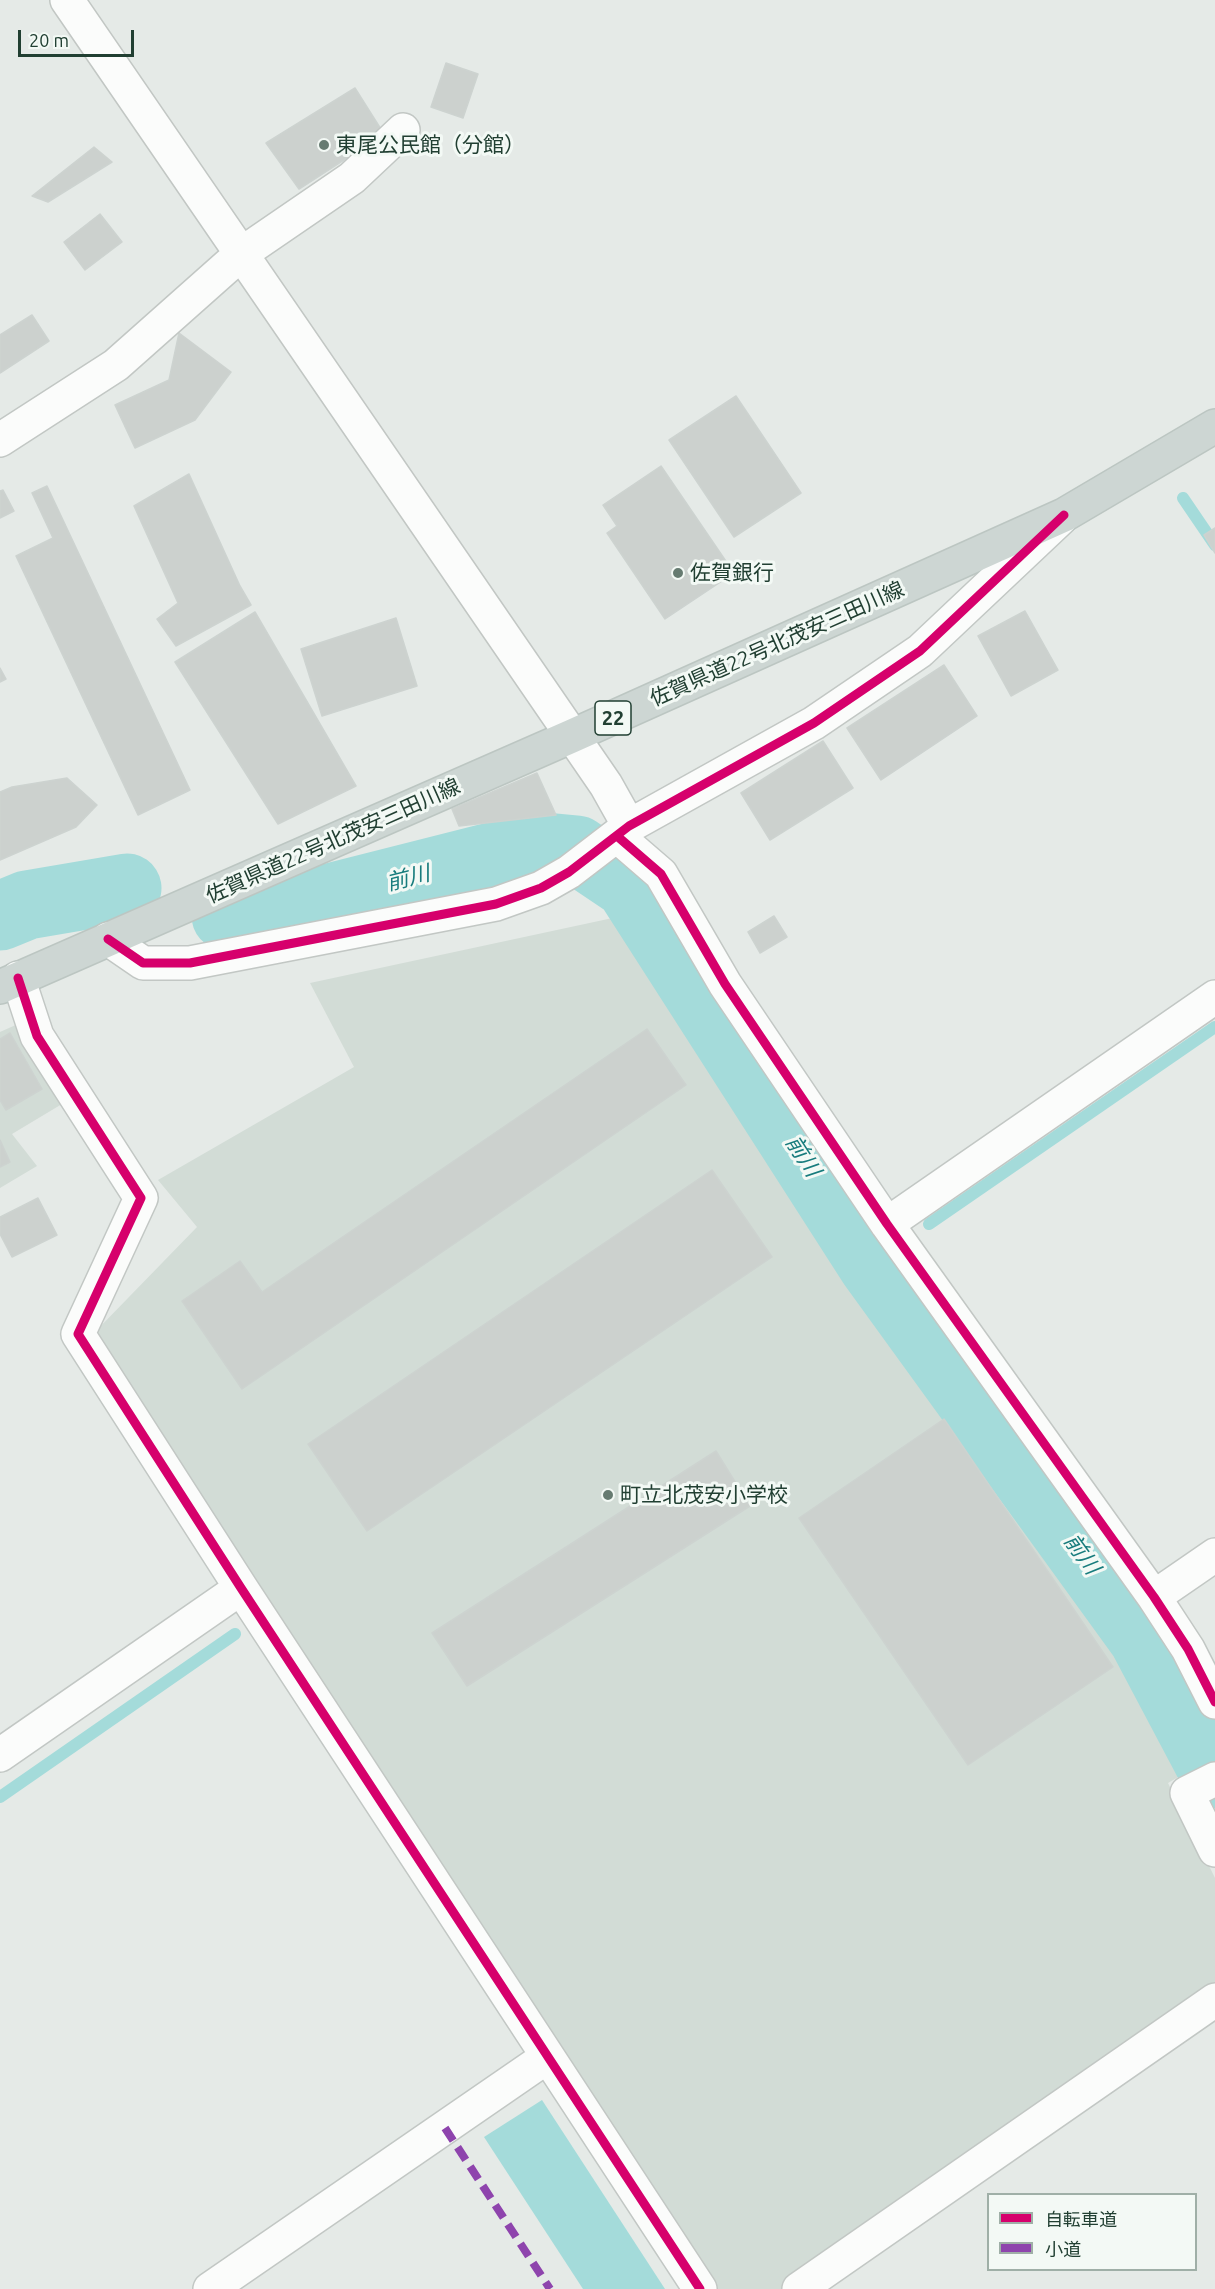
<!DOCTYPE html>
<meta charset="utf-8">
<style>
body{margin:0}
#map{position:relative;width:1215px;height:2289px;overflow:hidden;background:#e5eae7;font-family:Ubuntu,"Noto Sans JP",sans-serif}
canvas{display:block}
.legend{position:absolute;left:987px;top:2193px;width:210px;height:78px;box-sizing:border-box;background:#f3f9f5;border:2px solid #9fafa7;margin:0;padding:8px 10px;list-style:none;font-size:18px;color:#213f32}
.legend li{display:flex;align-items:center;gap:12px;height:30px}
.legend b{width:30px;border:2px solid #9fafa7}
.scale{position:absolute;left:18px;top:30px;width:116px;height:27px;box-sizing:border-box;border:3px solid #213f32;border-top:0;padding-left:8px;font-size:18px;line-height:21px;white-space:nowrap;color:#213f32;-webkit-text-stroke:4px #f3f9f5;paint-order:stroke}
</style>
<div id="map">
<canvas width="1215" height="2289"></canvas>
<ul class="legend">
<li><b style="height:8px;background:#d6006c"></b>自転車道</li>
<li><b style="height:8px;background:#8e44ad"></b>小道</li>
</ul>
<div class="scale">20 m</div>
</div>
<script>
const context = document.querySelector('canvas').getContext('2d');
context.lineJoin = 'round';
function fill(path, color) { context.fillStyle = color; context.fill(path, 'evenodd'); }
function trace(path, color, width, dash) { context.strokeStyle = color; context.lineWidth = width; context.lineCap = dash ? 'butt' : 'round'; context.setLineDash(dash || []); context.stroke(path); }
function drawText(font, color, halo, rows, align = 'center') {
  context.font = font + ' Ubuntu,"Noto Sans JP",sans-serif'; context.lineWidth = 6; context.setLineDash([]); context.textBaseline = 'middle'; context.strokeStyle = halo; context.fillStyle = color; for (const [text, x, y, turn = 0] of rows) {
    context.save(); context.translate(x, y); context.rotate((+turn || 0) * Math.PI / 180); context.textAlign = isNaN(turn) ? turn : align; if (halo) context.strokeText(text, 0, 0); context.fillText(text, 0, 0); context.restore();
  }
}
fill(new Path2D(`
 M622,916L1129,1658L1192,1769L1168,1783L1215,1878V1993L781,2289H715L94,1333L197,1227L158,1180L354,1067L310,983Z
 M18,1024L62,1104L12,1134L37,1166L0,1188V1032Z`), '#d2dcd6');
fill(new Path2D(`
 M542,2100L665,2289H583L484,2137Z`), '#a4dbda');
trace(new Path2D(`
 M1183,498L1215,545
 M929,1224L1215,1027
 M0,1797L235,1634`), '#a4dbda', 12);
trace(new Path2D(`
 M0,916L27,905L127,888
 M226,916L310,903L535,846L577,850L629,885L872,1264L1143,1638L1215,1774`), '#a4dbda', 69);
const building = new Path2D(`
 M446,63L478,74L463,118L431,107Z
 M355,88L384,134L299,189L266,143Z
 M94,147L112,162L48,202L32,196Z
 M100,214L122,242L85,270L64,242Z
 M32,315L49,341L0,373V335Z
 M179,333L231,372L195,420L135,448L115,405L169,380Z
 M736,396L801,493L734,537L669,440Z
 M661,466L734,573L665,619L607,533L617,526L603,505Z
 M189,474L240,586L251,605L176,646L157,619L178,603L134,506Z
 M47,486L190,790L138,815L16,556L53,538L32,493Z
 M3,490L14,511L0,518V491Z
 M1215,528V553L1204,535Z
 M1025,611L1058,670L1011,696L978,636Z
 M255,612L356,786L278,824L175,662Z
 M396,618L417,686L322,716L301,649Z
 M944,665L977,716L881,780L847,728Z
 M0,668L6,679L0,682Z
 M823,741L853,788L770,840L741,793Z
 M537,773L556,815L459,826L452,809Z
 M67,778L97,805L76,827L0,860V792L12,787Z
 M774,916L787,937L760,953L748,932Z
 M647,1029L686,1085L242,1389L182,1301L240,1261L262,1292Z
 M10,1033L42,1089L6,1110L0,1100V1039Z
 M0,1140L10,1162L0,1167Z
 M712,1170L772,1257L367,1531L308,1444Z
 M38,1198L57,1235L12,1257L0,1234V1217Z
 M944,1419L1113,1667L968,1765L799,1518Z
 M716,1451L750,1506L467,1686L432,1633Z`);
fill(building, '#ccd1ce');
trace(building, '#cdd3d0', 1.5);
const street = new Path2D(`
 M67,0L606,785L629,826
 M0,440L116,365L241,254L352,178L403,130
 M617,836L661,874L725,984L887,1224L1154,1597L1188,1649L1215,1702
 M108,939L143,963H190L496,904L541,888L569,872L629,826L814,723L920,651L1061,518
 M18,978L37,1036L141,1198L78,1334L241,1588L700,2289
 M887,1224L1215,997
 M1154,1597L1215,1555
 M0,1755L241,1588
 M1215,1779L1187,1793L1215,1850
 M210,2289L547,2057
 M799,2289L1215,2000`);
const primary = new Path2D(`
 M0,987L572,736L1064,515L1215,426`);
trace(street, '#c2c7c4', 36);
trace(primary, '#bcc6c2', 36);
trace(street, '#fbfcfb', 33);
trace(primary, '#cdd6d3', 33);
trace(new Path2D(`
 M445,2128L550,2289`), '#8e44ad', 8, [15, 8]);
trace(new Path2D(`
 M617,836L661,874L725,984L887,1224L1154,1597L1188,1649L1215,1702
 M108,939L143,963H190L496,904L541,888L569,872L629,826L814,723L920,651L1064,515
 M18,978L37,1036L141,1198L78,1334L241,1588L700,2289`), '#d6006c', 9);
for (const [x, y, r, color] of [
 [324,145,6,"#667b71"],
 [678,573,6,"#667b71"],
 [608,1495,6,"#667b71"]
]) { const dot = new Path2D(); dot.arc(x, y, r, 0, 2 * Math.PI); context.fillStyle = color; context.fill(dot); trace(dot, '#f3f9f5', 2); }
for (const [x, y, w] of [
 [613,718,36]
]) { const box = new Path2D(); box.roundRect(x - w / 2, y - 17, w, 34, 4.5); context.fillStyle = '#f3f9f5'; context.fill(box); trace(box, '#213f32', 1.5); }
drawText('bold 20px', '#213f32', null, [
 ["22",613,718]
]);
drawText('21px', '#213f32', '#f3f9f5', [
 ["東尾公民館（分館）",336,145],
 ["佐賀銀行",690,573],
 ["町立北茂安小学校",620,1495]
], 'left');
drawText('21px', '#213f32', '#f3f9f5', [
 ["佐賀県道22号北茂安三田川線",777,644,-24],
 ["佐賀県道22号北茂安三田川線",333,841,-24]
]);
drawText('italic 22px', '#187c7d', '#f3f9f5', [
 ["前川",408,878,-14],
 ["前川",803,1156,57],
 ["前川",1082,1554,54]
]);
</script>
